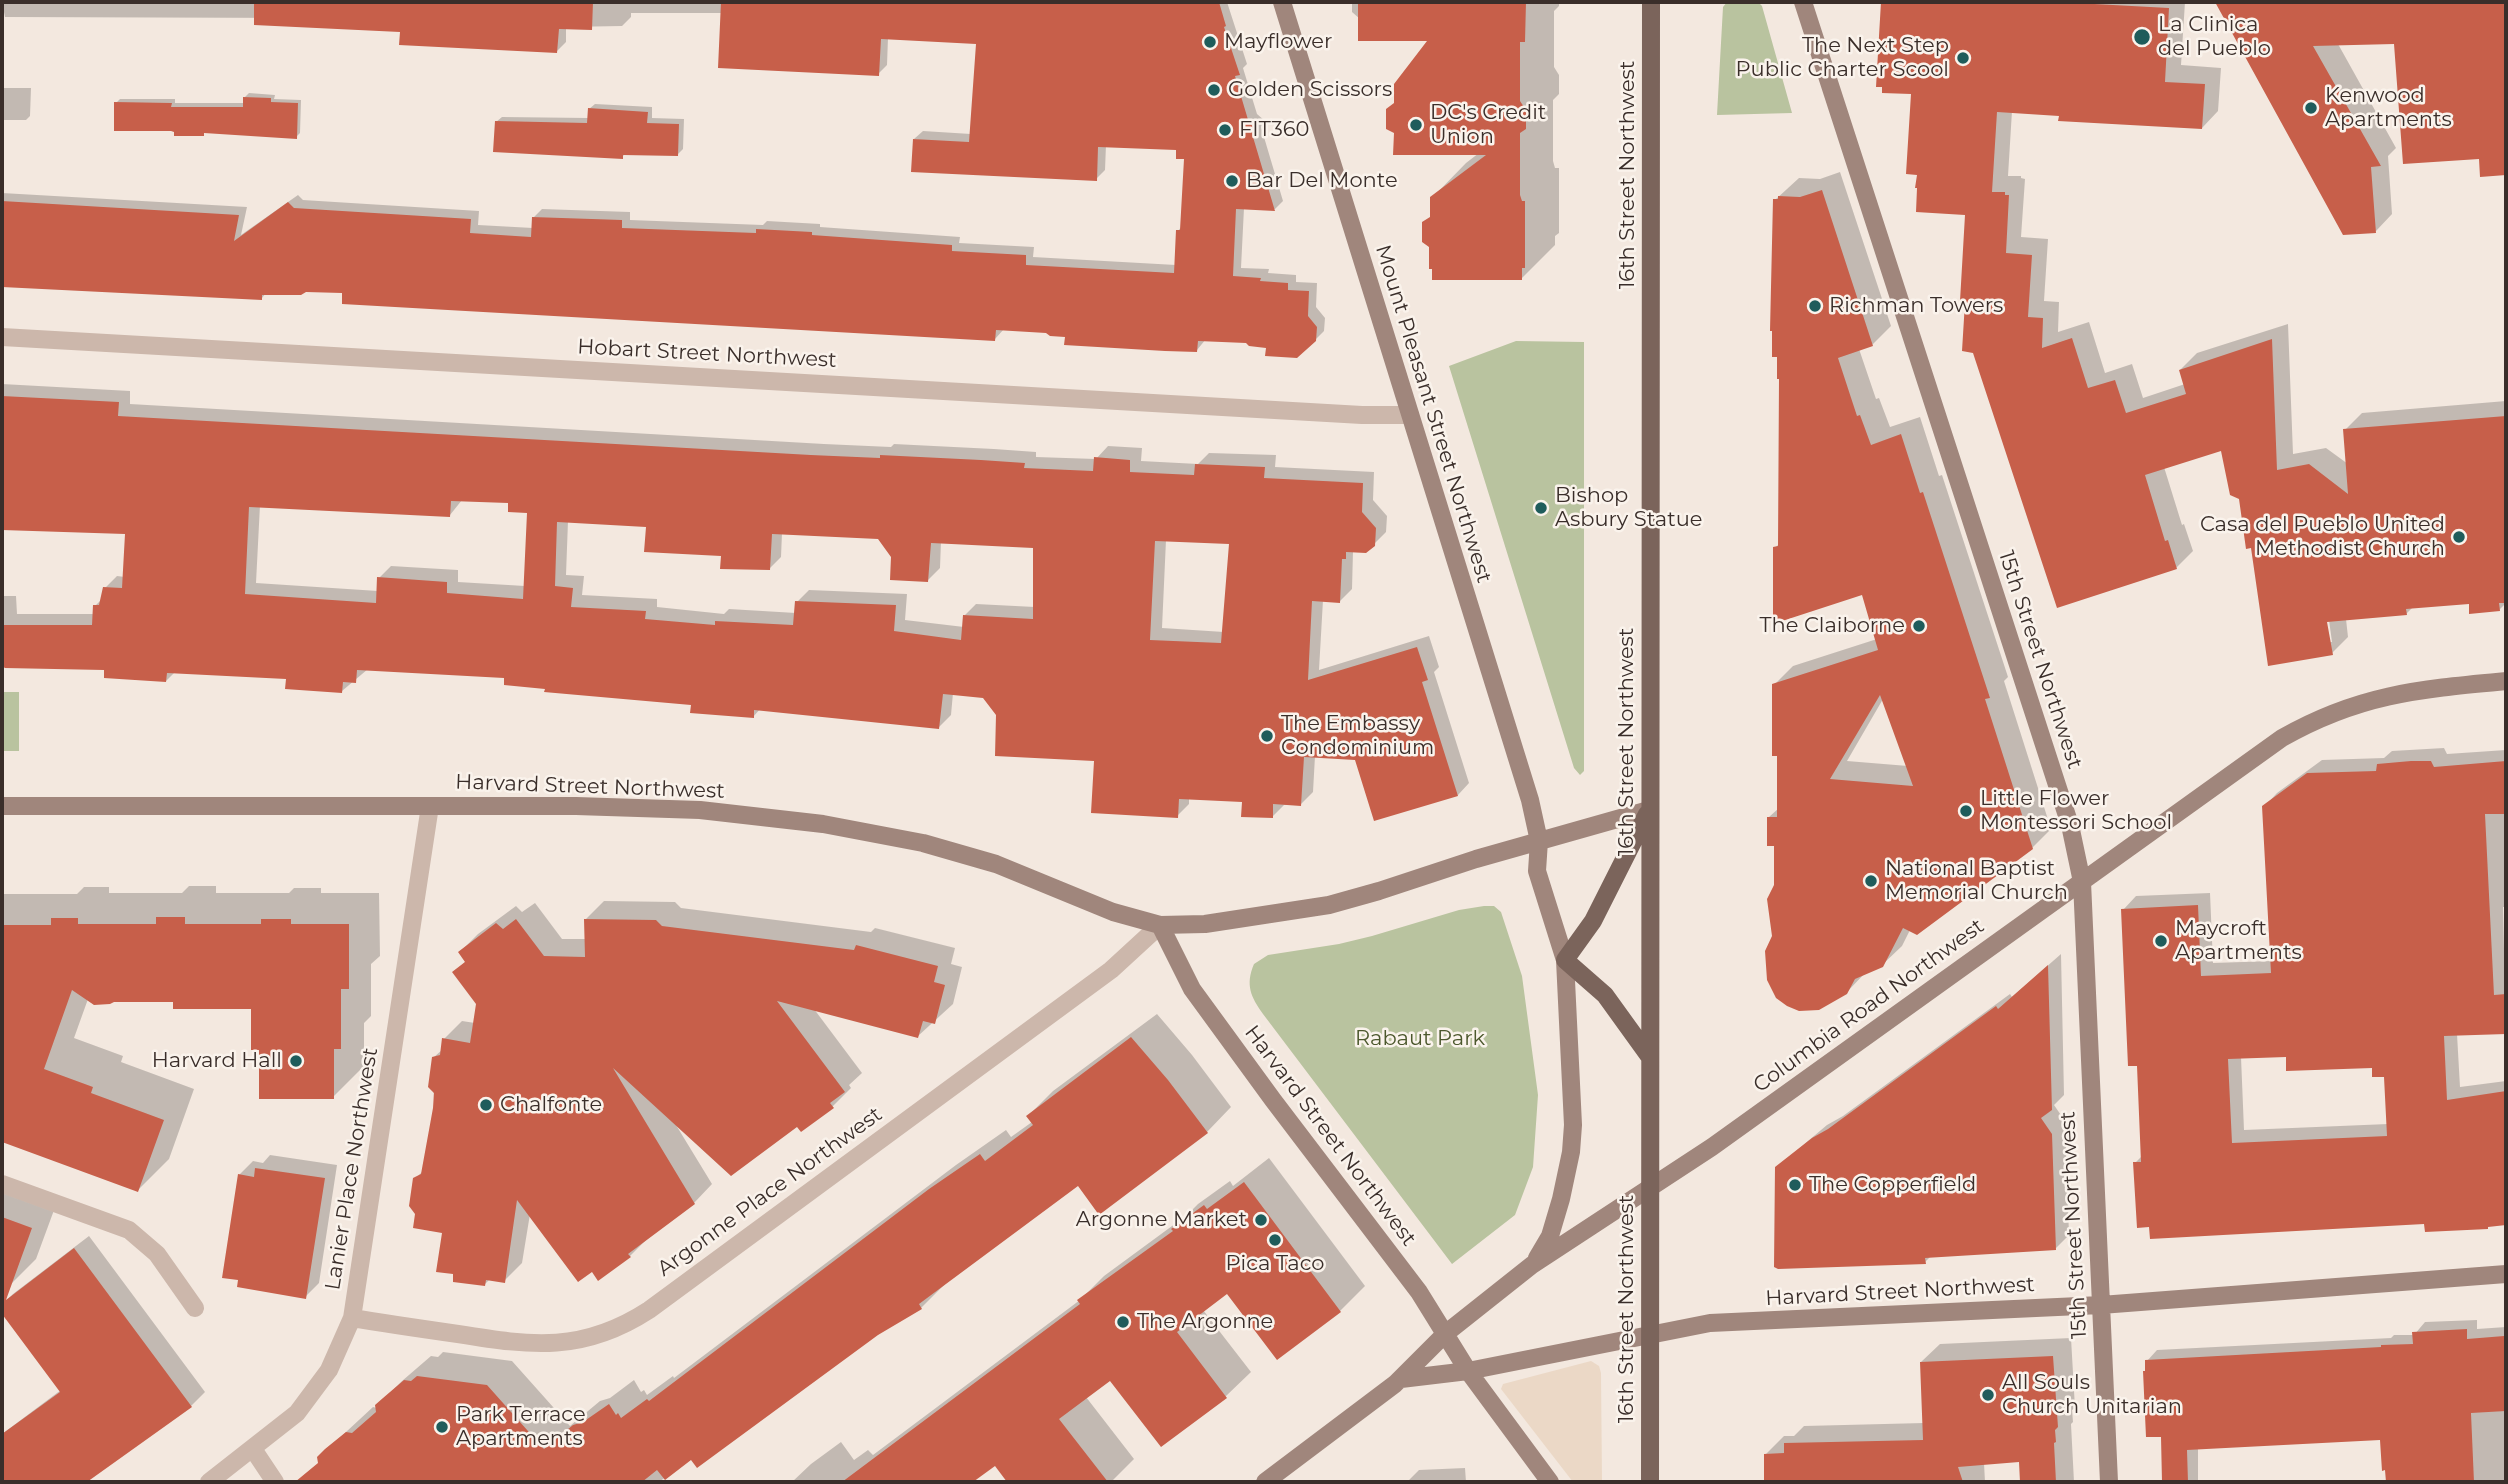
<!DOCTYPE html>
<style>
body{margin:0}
#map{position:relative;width:2508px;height:1484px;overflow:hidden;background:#f3e8df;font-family:Montserrat,sans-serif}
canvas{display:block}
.frame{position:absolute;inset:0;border:4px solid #3a2e2a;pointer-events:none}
</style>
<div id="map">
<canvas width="2508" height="1484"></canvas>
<div class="frame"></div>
</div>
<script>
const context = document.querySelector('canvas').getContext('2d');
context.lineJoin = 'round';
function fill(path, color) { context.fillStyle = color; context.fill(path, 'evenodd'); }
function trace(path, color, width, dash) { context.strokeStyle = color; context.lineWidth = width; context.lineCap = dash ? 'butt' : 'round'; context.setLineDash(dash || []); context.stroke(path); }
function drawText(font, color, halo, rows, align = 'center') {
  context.font = font + ' Montserrat,sans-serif'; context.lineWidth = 5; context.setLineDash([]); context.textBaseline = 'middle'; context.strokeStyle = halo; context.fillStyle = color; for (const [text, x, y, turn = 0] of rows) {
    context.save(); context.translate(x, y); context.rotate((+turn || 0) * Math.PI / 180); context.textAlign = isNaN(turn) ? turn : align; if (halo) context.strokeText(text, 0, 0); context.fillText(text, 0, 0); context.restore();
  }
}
fill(new Path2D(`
 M1727,2H1758L1762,6L1792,113L1717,115L1723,7Z
 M1516,341L1584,342V771L1580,775L1574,768L1449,366Z
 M2,692H19V751H2Z
 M1484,906H1494L1501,912L1522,976L1538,1095L1533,1167L1515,1215L1452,1264L1263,1014C1251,997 1245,985 1254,964L1268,955L1339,944L1372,936L1459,910Z`), '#b9c39f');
fill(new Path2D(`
 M1591,1361L1599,1366L1601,1373L1602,1482H1573L1501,1389L1503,1384Z`), '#ebd8c6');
fill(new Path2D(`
 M2,2H1227L1247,64L1243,68L1257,114L1265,121L1261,127L1283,201L1275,209L1244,208L1241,268L1269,269L1268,273L1296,275V282L1317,283L1316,307L1325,318L1324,331L1315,340L1268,346L1247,341L1206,339L1197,350L1066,336L1047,331L1004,329L995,339L344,292L305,290L266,293L262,298L2,285V193L247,207L241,235L298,195L303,200L479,211L478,225L533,228V218L542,209L630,212V220L763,225L767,221L820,224V227L960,237L959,243L1034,247L1033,257L1176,265L1178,231L1182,226L1185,157L1178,148L1106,145L1105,170L1096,179L914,139L923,131L971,134L978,43L888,38L887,65L878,74L723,13H631V17L622,26L566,27V42L557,51L303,18L5,17Z
 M1352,2H1559V6L1554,11V67L1559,75V94L1553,100V161L1555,168H1559V233L1555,236V245L1521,279L1432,216V198L1466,163L1479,153L1396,102L1431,40L1360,19L1352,12Z
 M1883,2H2185L2181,65L2221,68L2218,111L2202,128L2012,111L2008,176H2021V178L2025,179L2021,237L2048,239L2044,301L2059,302L2058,332L2089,322L2105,373L2132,364L2143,398L2185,384L2180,370L2197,353L2288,324L2293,454L2326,448L2348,464L2345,430L2362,413L2506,401V603L2499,610L2470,602L2413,607L2406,614L2346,619L2348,637L2332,653L2252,546L2240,498L2223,449L2164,467L2182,525L2184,524L2193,551L2176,568L1967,300V213L1919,173L1912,92L1878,86ZM2328,613L2332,642H2329L2324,614Z
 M2217,2H2506V173L2482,175L2480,157L2395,43L2338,44L2396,148L2388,156L2392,214L2376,231L2344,233Z
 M2,88H31L30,116L26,120H2Z
 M249,93L275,95L274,99L301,100L300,133L296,137L205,132L203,134L176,130L116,103L120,99H175V103H245V97Z
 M595,104L652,107V118L684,119L683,149L678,154L626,153L622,157L496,122L502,117L589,118V109Z
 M1840,172L1891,326L1872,345L1859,349L1876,399L1879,398L1890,427L1920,417L1939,476L1942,475L2008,677L2004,681L2051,829L2032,848L1910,930L1902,946L1882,965L1866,972L1846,993L1773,936L1776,845L1769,817L1779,808V755L1774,685L1793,666L1877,639L1863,593L1775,548L1780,543L1781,377L1775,200L1799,178L1820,179ZM1883,699L1908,766L1847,761Z
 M2,384L130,391V404L824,444L891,447L894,444L994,449L1036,452V457L1096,459L1108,446L1142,448L1141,461L1198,464L1209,453L1276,455L1275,467L1374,472L1373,500L1387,516L1386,532L1373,545L1353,551L1352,589L1340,601L1323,600L1319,670L1429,636L1439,667L1434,672L1469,783L1458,795L1356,758L1315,756L1313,792L1301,804L1284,805L1272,817L1243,800L1189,798V804L1177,816L1096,759L998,715L984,696L953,693L951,715L939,727L761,708L753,717L693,704L547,687L506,677L368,669L342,691L288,677L175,672L166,681L106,668L2,665V596H16L17,614H94L95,606L103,598L105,588L117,576L125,577L127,532L2,527ZM462,500L510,502L529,511L525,586L458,582V570L391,566L379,578L378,591L256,583L260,505L450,515ZM568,521L648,525L723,555L769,569L781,557L782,533L894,538L928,580L940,568L941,541L1035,547V607L976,604L964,616V627L905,620L907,594L809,590L797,602L796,613L729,609L724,614L657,607V599L582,595L584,576L566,575ZM1166,540L1231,543L1224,632L1162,628Z
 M2444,748L2447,754L2506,750V907H2503L2506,1032L2457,1034L2460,1087L2506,1081V1224L2459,1230L2135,1163L2143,1155L2139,1064L2123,910L2136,896L2210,893L2213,963L2272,961L2264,807L2277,793L2322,760L2384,758L2392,751ZM2287,1055L2373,1066L2386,1075L2388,1124L2244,1130L2241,1057Z
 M189,886H216V893H289L294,888H321V893H379L380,956L371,964V1016L364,1023V1066L333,1097L261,1048L253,1007L175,1000L88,999L74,1038L123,1056L121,1062L194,1089L169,1159L138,1190L2,1140V894H77L84,887H109V893H182Z
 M604,901L675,902L681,908L871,932L875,928L955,948L951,964L962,967L953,1004L918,1036L814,1009L862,1073L849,1085L851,1088L833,1106L802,1130L798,1125H676L712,1184L694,1203L648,1238L630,1256L592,1269L530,1214L522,1263L504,1281L490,1279L485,1284L444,1231L415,1179L424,1170L434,1108L433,1058L443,1049L444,1039L462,1021L475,1023L478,1004L455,972L466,961L460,952L478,934L516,906L522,912L535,903L562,939H586V919Z
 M2061,954L2064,1095L2054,1105L2065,1121L2069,1235L2056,1248L1931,1256L1925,1262L1777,1167L1827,1125L1843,1116L2010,994L2012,997Z
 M1157,1014L1192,1055L1231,1107L1207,1132L1078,1184L946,1283L921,1308L877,1333L691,1458L659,1482H324L319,1457L373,1407L377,1408V1406L402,1381L431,1356L438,1357L443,1352L512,1361L570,1426L600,1401L610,1398L634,1380L641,1392L644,1390L647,1395L673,1376L674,1378L956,1165L1006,1130L1011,1137L1032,1122L1028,1116L1053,1091Z
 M270,1155L337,1165L319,1283L305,1297L239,1175L253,1161L263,1163Z
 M1269,1158L1365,1286L1340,1311L1277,1358L1227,1291L1203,1310L1251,1372L1226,1396L1161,1445L1110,1378L1086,1397L1134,1459L1111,1482H1009L995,1464L971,1482H792L811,1464L841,1442L854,1460L868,1450L873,1455L1080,1300L1104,1276L1187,1215L1198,1204L1230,1181L1233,1186Z
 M2,1182L57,1202L36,1259L10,1285L2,1282Z
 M89,1236L205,1392L191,1406L113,1462L78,1482H2V1434L61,1390L2,1311V1305L13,1294Z
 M2477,1320V1329L2506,1327V1482H2388L2382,1438L2198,1448V1482H2163L2162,1435L2147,1369V1361L2157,1350L2391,1338L2394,1335H2414L2425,1322Z
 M2071,1338L2075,1408L2072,1410L2073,1422L2071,1424L2074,1482H2022L2021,1460L1984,1463L1985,1482H1766V1454L1784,1436H1794L1804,1426L1924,1423L1921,1362L1940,1344Z
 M1465,1468L1466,1482H1407L1419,1470Z`), '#0003');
fill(new Path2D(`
 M254,2H593L592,30L559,29L557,53L399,45L400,32L254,25Z
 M721,2H1219L1226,26L1224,27L1240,75L1235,76L1249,123L1258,130L1253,137L1275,211L1236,209L1233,276L1261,278L1260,281L1288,283V290L1309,291L1308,316L1317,327L1316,341L1297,358L1265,356L1266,348L1249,346L1246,343L1198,341L1197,352L1165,351L1064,345L1065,337L1050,336L1046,333L996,330L995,341L342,304V293L306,292L301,295H262V300L2,287V201L239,215L234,241L288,202L294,208L471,219L470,233L531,237L532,217L622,220V228L756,233V229L812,232V235L952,245V251L1026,255V265L1174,273L1176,230H1180L1184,159H1176V150L1098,147L1097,181L911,172L913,139L969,142L976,44L881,39L879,76L718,68Z
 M1358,2H1526L1525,42H1520V101L1526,110V129L1520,133V195L1522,201H1525V268H1522V280H1432V269H1429V247L1422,242V222L1430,217V197L1486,155H1393L1394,133L1386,129V109L1394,103V84L1427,41H1358Z
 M1881,2H2057L2169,8L2165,82L2205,84L2202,129L2058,121L2059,116L1997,112L1992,192H2005V195H2009L2006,253L2032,255L2028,317L2043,318L2042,348L2072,338L2088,388L2115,380L2126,413L2186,394L2179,370L2272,339L2277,470L2309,464L2348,494L2343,429L2506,416V603H2499L2500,611L2469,614V604L2406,609L2407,615L2327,622L2333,655L2268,666L2251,548L2246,549L2239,499L2230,495L2221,451L2145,475L2165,541L2168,540L2177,569L2057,608L1973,353L1962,351L1965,302L1960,301L1965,215L1916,212L1917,188H1915L1917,175L1906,174L1911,94L1882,93V87H1876Z
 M2215,2H2506V175L2480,177L2479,159L2403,164L2394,44L2313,46L2381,166L2371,167L2376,233L2343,235Z
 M243,97L271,98V102L298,103L297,139L204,133V136H174V132L171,131H114V102L172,103L171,107H243Z
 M588,108L648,112L647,123L679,124L678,156L623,155V159L493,152L495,121L587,123Z
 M1822,190L1873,346L1838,358L1857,416L1860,415L1871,445L1901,434L1920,493L1923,492L1990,698L1985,699L2033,849L1917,935L1903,928L1883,967L1855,979L1847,994L1819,1010L1799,1011L1787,1006L1776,998L1767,980L1765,951L1772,936L1767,899L1774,885V846H1767V817H1777V756H1772V684L1878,650L1862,595L1773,624V547L1778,546L1779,379H1777V357H1772V331H1770L1773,199H1778V196L1800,197ZM1880,695L1913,786L1830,779Z
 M2,396L119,402L118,416L811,455L880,458V455L981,460L1025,463L1024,468L1093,471L1094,457L1130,460V472L1194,475L1195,464L1265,467L1264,478L1363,483L1362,512L1376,528L1375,546L1366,553L1346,552V559H1342L1340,603L1312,601L1308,680L1417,647L1428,680L1422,682L1458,796L1374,821L1355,760L1304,757L1301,806L1273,804V818L1241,817L1242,802L1179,799L1178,818L1091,813L1094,761L995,756L996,715L983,698L943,694L939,729L754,710V718L690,713L691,705L544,692L545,689L504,685V678L357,670L356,683L343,682L342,693L285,689L286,679L167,673L166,682L104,678V670L5,668L2,666V625H92L93,605H99L103,587L122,588L125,534L2,530ZM451,501L508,503V512L527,513L523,599L447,593V582L377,577L376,603L245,594L249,507L450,517ZM557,522L646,527L644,552L721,556L720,569L770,570L772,534L878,539L891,557L890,580L928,582L931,543L1033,548V619L963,615L961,640L894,631L896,605L795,601L793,625L715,621V625L645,619L646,611L571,607L573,588L555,586ZM1155,541L1229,544L1221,643L1150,640Z
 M2411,761H2431L2434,767L2506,761V814H2485L2494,995L2506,994V1034L2444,1036L2447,1100L2506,1091V1225L2488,1227V1229L2425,1232L2424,1224L2150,1239L2149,1227L2137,1228L2133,1162H2141L2137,1066H2128L2121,909L2198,905L2201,976L2271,973L2262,806L2307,773L2376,771L2377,764ZM2286,1057V1071L2372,1068V1077H2384L2387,1136L2232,1143L2228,1059Z
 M156,917H185V924H261V919H291V924H349V989H341V1049H334V1099H259V1050H251V1009H173V1002H114L110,1004L94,1005L72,990L44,1069L93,1087L91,1093L164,1120L138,1192L2,1142V925H51V918H78V924H156Z
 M516,919L544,956L585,957L584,919L656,920L662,926L854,950L856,945L938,966L934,982L945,985L935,1024L923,1021L918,1038L777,1001L845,1092L830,1103L834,1108L801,1132L797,1127L731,1176L613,1068L695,1204L628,1254L631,1257L598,1281L592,1272L578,1282L517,1200L505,1283L486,1280L485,1286L453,1282V1274L436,1272L442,1233L413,1228L415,1214L409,1206L413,1178L421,1174L433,1108L434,1093L428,1087L432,1057L440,1055L442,1038L470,1043L476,1004L452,972L465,962L458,952L496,923L503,929Z
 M2048,965L2052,1110L2041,1118L2052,1134L2056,1250L1925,1258L1926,1264L1778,1269L1774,1267L1775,1167L1812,1138L1828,1129L1996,1006L1998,1009Z
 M1131,1037L1168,1080L1208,1133L1099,1215L1078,1186L919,1304L922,1309L878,1335L697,1468L691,1460L665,1480L657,1470L642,1482H295L318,1463L317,1457L325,1449L346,1432L352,1433L376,1412L375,1405L383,1398L404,1380L411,1381L417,1376L487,1385L544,1449L573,1425L583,1422L609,1404L616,1415L618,1413L621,1418L647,1399L649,1401L929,1189L980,1154L985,1161L1033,1125L1026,1116Z
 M255,1168L325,1178L306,1299L237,1287L238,1280L222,1278L238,1174L254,1177Z
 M1244,1182L1341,1312L1277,1360L1227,1294L1177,1332L1227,1398L1161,1447L1110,1381L1059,1419L1108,1482H1007L995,1466L973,1482H842L1080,1304L1077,1300L1173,1231L1171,1229L1204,1205L1207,1209Z
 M2,1217L32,1228L6,1300L74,1248L192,1407L87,1482H2V1434L60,1392L2,1314V1303L4,1302L2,1301Z
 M2467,1329V1339L2504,1336L2506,1354V1411L2471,1413L2474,1482H2386L2385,1470L2382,1471L2380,1440L2187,1450L2188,1482H2162L2161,1437H2146L2143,1371H2145V1360L2381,1347V1345L2413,1344L2412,1332Z
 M2053,1356L2058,1427L2055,1430L2056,1442L2054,1443L2056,1482H2020L2019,1462L1958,1467L1963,1482H1764V1454L1784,1453V1443L1923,1440L1920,1362Z`), '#c75f4a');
trace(new Path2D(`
 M2,337L1362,415H1410
 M2,1184L129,1230L157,1254L195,1308
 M352,1318C388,1324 423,1329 458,1334C532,1346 583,1353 649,1310L1111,970L1160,925
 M253,1449L275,1482
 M209,1482L297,1413L329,1370L352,1318L430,806`), '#ccb7ab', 18);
trace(new Path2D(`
 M1282,2L1530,800L1539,841L1537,871L1565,960L1573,1125L1571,1152L1561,1199L1550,1236L1537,1258
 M1803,2L2070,825L2082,882L2109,1482
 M2,806H576L700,810L823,824L923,843L996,864L1113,912L1160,925L1205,924L1329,905L1379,891L1476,859L1649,810
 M1160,925L1192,989L1273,1100L1419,1292L1468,1371L1550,1482
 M1401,1379L1468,1371L1710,1323L2101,1305L2506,1274
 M1265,1482L1395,1384L1445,1334L1532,1265L1712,1147L2282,738C2359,694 2420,689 2506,681`), '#a0867c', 18);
trace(new Path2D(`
 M1647,814L1593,921L1565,960L1605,995L1649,1056
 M1650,1482L1651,2`), '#7b645b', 18);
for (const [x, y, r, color] of [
 [2142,37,9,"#1f5c5b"],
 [1210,42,7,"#1f5c5b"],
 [1963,58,7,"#1f5c5b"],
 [1214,90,7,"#1f5c5b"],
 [2311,108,7,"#1f5c5b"],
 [1416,125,7,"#1f5c5b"],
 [1225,130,7,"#1f5c5b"],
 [1232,181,7,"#1f5c5b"],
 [1815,306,7,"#1f5c5b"],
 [1541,508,7,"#1f5c5b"],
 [2459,537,7,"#1f5c5b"],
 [1919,626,7,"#1f5c5b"],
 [1267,736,7,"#1f5c5b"],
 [1966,811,7,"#1f5c5b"],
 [1871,881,7,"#1f5c5b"],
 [2161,941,7,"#1f5c5b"],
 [296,1061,7,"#1f5c5b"],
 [486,1105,7,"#1f5c5b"],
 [1795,1185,7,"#1f5c5b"],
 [1261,1220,7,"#1f5c5b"],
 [1275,1240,7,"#1f5c5b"],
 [1123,1322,7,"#1f5c5b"],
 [1988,1395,7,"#1f5c5b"],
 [442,1427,7,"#1f5c5b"]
]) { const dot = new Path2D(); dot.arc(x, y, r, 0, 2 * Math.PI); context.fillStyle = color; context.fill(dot); trace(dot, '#faf3ec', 2.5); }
drawText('21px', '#3a2e2a', '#faf3ec', [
 ["La Clinica",2158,25],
 ["del Pueblo",2158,49],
 ["Mayflower",1224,42],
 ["The Next Step",1949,46,"right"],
 ["Public Charter Scool",1949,70,"right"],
 ["Golden Scissors",1228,90],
 ["Kenwood",2325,96],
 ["Apartments",2325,120],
 ["DC's Credit",1430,113],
 ["Union",1430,137],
 ["FIT360",1239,130],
 ["Bar Del Monte",1246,181],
 ["Richman Towers",1829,306],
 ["Bishop",1555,496],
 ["Asbury Statue",1555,520],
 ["Casa del Pueblo United",2445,525,"right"],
 ["Methodist Church",2445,549,"right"],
 ["The Claiborne",1905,626,"right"],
 ["The Embassy",1281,724],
 ["Condominium",1281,748],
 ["Little Flower",1980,799],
 ["Montessori School",1980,823],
 ["National Baptist",1885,869],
 ["Memorial Church",1885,893],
 ["Maycroft",2175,929],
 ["Apartments",2175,953],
 ["Harvard Hall",282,1061,"right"],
 ["Chalfonte",500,1105],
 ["The Copperfield",1809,1185],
 ["Argonne Market",1247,1220,"right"],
 ["Pica Taco",1275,1264,"center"],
 ["The Argonne",1137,1322],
 ["All Souls",2002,1383],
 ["Church Unitarian",2002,1407],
 ["Park Terrace",456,1415],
 ["Apartments",456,1439]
], 'left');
drawText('21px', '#3a2e2a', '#faf3ec', [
 ["16th Street Northwest",1628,175,-90],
 ["Hobart Street Northwest",707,354,3],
 ["Mount Pleasant Street Northwest",1433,414,73],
 ["15th Street Northwest",2040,660,72],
 ["16th Street Northwest",1627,742,-90],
 ["Harvard Street Northwest",590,787,2],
 ["Columbia Road Northwest",1869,1006,-36],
 ["Harvard Street Northwest",1330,1136,53],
 ["Lanier Place Northwest",352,1169,-81],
 ["Argonne Place Northwest",770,1192,-36],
 ["15th Street Northwest",2074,1225,-93],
 ["Harvard Street Northwest",1900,1292,-3],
 ["16th Street Northwest",1627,1309,-90]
]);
drawText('21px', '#4c582d', '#faf3ec', [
 ["Rabaut Park",1420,1039]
]);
</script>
